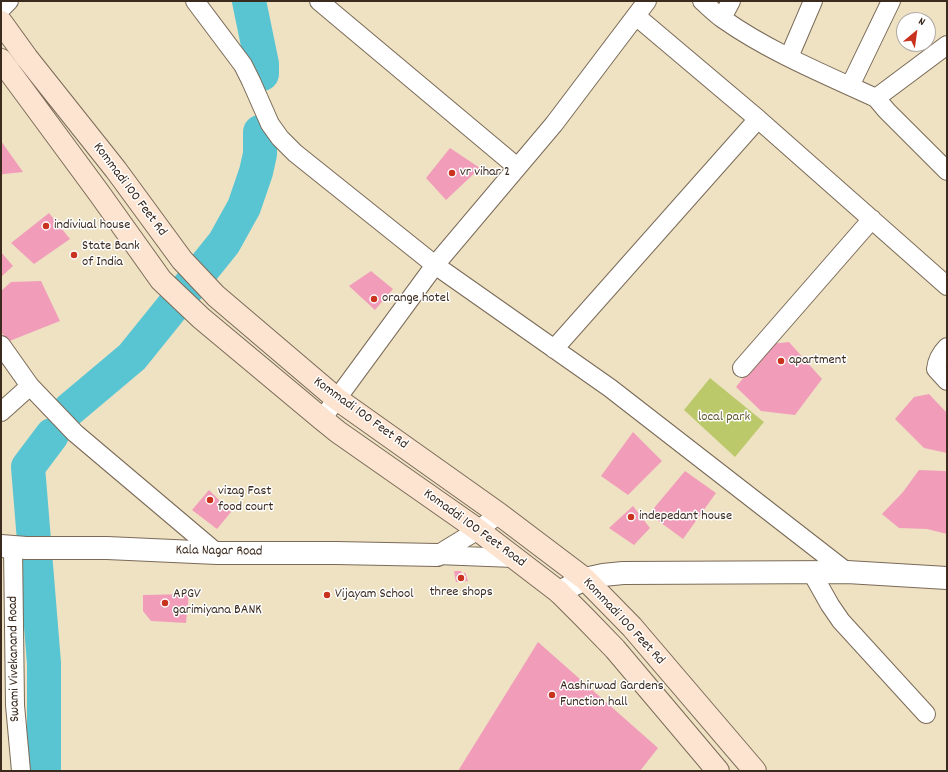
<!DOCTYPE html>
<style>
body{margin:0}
#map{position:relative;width:948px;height:772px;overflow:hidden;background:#eee2c3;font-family:Dekko,sans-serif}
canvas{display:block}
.frame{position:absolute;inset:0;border:2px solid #3b2a1e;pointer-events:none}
.north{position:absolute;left:896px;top:12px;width:40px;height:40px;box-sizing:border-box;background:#fff;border:1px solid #b1aaa5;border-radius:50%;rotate:29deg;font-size:11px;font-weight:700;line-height:16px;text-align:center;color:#3b2a1e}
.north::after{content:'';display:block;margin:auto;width:14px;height:18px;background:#c8321e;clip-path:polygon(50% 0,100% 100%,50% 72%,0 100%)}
</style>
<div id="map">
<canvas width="948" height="772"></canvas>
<div class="frame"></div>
<div class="north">N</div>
</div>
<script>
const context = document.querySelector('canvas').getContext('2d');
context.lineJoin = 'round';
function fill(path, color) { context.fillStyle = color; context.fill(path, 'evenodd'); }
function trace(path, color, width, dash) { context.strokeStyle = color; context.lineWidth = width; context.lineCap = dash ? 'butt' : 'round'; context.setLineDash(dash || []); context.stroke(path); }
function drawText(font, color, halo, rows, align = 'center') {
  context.font = font + ' Dekko,sans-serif'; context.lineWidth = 3; context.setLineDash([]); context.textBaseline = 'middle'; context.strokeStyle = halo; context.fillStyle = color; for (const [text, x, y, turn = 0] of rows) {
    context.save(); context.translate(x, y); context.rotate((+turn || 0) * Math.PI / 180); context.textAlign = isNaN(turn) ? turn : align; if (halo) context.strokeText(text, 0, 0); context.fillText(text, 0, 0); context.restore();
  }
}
fill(new Path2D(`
 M710,378L764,422L735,457L684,410Z`), '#bcc96a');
trace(new Path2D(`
 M249,1L262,64V74
 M69,410L132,357L224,243L244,207L256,172L260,154V132
 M44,771V663L28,467L52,435`), '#59c5d2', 34);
fill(new Path2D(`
 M1,141L23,172L4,174L1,175Z
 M450,148L480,168L446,200L426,178Z
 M49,213L70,239L34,264L11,243Z
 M1,252L13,266L1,277Z
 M371,271L393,289L375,310L349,286Z
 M41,281L60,321L7,342L1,331V291L11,282Z
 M789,342L822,379L795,415L761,411L736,387L770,344Z
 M929,394L947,413V453L924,448L895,419L914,397Z
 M633,432L662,461L628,495L601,476Z
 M919,470L945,471L947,472V534L927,529L899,528L882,514L903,492Z
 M685,471L716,493L683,539L649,514Z
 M209,490L231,512L217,529L192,510Z
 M633,506L650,528L634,545L609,528Z
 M454,571H461L463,576L465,572L468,581L456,582Z
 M189,594L186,623L151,621L143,611V595Z
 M538,642L658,748L640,771H458Z`), '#f19dba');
const minor = new Path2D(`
 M195,1L243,65L251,81L270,124L280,138L295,153L435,265L322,419
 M319,1L517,167
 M647,1L554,124L435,265L610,388L847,572
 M702,1C709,7 716,14 723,19C770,52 824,74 876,98
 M1,9L9,1
 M636,16L758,119L947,286
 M722,18L731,1
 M947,45L876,98L887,111L947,171
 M789,57L813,1
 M850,86L891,1
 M1,345L30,386L75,433L217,553
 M947,347C940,354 937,360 936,369L947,381
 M554,349L758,119
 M742,368L872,219
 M1,412L30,386
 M13,547L15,705L21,771
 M437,555L514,558
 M437,555L478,530L499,514
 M812,573L830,605L841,621L926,714`);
const tertiary = new Path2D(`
 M1,546L26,548H107L217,553H336L437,555
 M559,592L585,579L603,575L623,573L847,572L947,578`);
const secondary = new Path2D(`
 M1,22L27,58L116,170L182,260L216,296L337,399L499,514L585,579L632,627L755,771
 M1,60L99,193L161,280L201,318L322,419L338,432L478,530L559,592L584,617L615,649L718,771`);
trace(minor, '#7a6a58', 20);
trace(tertiary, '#7a6a58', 24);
trace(secondary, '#7a6a58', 24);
trace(minor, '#fff', 18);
trace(tertiary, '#fff', 22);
trace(secondary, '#fde4d0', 22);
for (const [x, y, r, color] of [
 [452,173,4,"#c8321e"],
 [46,226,4,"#c8321e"],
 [74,255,4,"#c8321e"],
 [374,299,4,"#c8321e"],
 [781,361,4,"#c8321e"],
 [210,500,4,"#c8321e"],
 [631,517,4,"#c8321e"],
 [461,578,4,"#c8321e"],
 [327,595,4,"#c8321e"],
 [165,603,4,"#c8321e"],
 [552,695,4,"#c8321e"]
]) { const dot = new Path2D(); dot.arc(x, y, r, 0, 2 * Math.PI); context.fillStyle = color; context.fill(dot); trace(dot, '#fff', 1.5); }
drawText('14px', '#3b2a1e', '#fff', [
 ["vr vihar 2",460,173],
 ["indiviual house",54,226],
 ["State Bank",82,247],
 ["of India",82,263],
 ["orange hotel",382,299],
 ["apartment",789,361],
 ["vizag Fast",218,492],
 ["food court",218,508],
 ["indepedant house",639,517],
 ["three shops",461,593,"center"],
 ["APGV",173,595],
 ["garimiyana BANK",173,611],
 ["Vijayam School",335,595],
 ["Aashirwad Gardens",560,687],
 ["Function hall",560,703]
], 'left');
drawText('14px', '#3b2a1e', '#fff', [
 ["Kommadi 100 Feet Rd",129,190,53],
 ["Kommadi 100 Feet Rd",360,414,36],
 ["Komaddi 100 Feet Road",474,529,36],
 ["Kala Nagar Road",219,552,1],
 ["Kommadi 100 Feet Rd",623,622,47],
 ["Swami Vivekanand Road",15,659,-91]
]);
drawText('14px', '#625a35', '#fff', [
 ["local park",724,418]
]);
</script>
